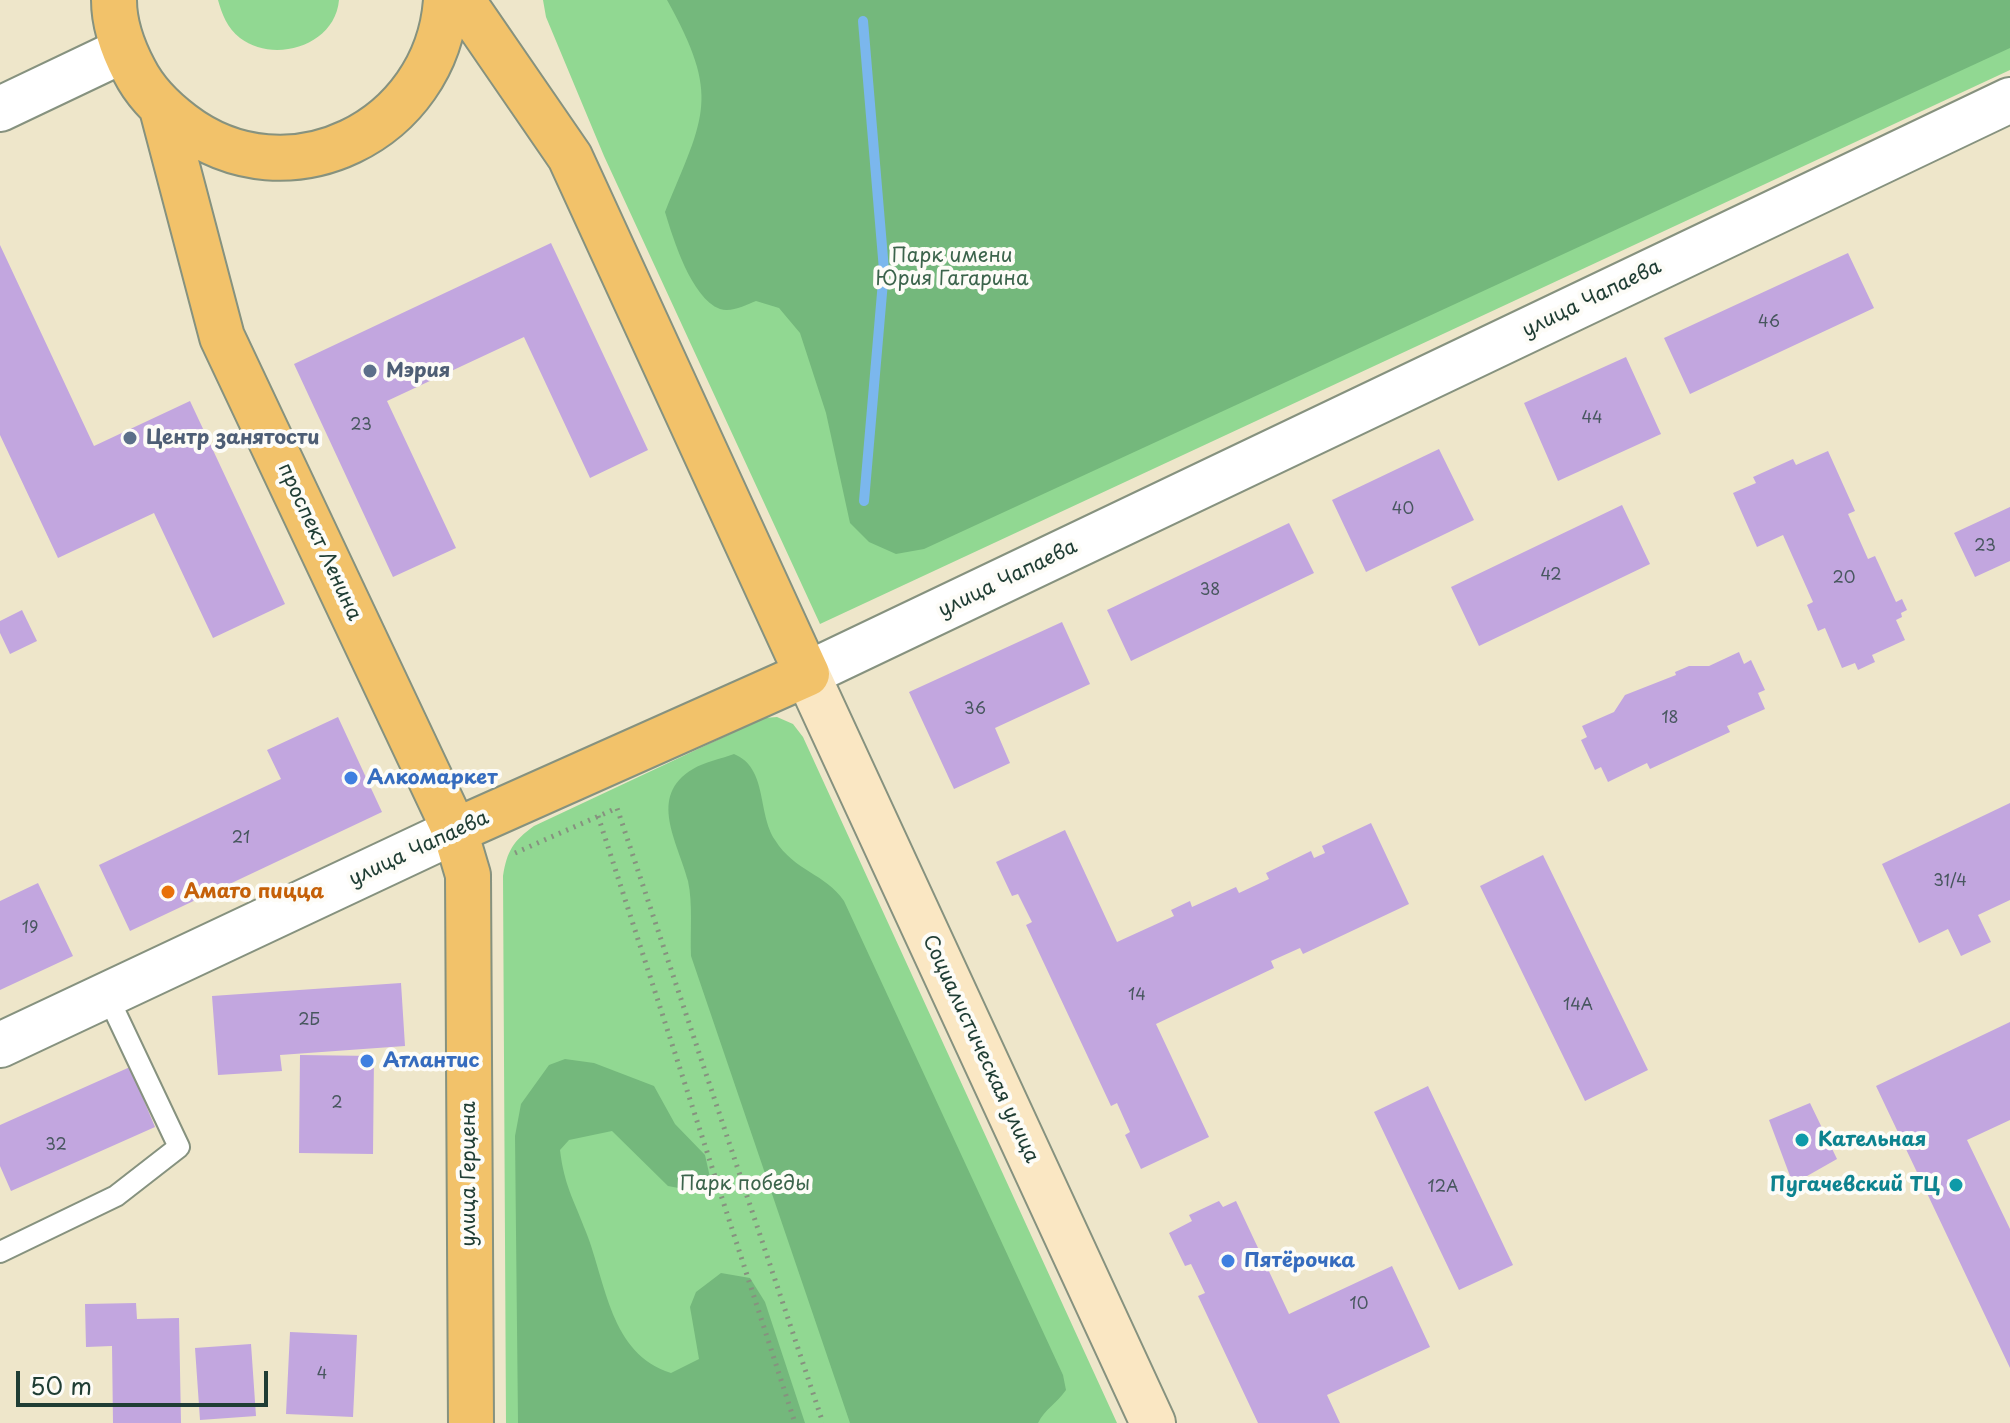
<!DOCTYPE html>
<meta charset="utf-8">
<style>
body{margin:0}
#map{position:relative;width:2010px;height:1423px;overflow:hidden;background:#eee6ca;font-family:"Playpen Sans",sans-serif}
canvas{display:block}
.scale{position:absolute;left:16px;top:1371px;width:252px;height:36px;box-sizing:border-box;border:4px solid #1f3d34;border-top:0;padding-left:10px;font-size:24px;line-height:28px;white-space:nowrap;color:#1f3d34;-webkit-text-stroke:6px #fdfcf7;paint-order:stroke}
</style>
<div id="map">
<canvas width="2010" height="1423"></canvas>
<div class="scale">50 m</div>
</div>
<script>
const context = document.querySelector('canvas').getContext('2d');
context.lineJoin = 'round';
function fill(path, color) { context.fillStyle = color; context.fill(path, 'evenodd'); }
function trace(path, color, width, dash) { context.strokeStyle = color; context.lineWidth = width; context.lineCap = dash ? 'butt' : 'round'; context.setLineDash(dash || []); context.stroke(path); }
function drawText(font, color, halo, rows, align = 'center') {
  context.font = font + ' "Playpen Sans",sans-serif'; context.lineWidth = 8; context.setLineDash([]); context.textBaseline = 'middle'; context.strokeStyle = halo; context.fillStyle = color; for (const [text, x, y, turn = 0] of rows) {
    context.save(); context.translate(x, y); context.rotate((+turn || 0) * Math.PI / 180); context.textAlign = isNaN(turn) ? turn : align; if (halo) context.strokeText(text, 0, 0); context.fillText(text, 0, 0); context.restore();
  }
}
fill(new Path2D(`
 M218,0H339C335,46 274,64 240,38C227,28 222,14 218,0Z
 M543,0H2010V70L820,624L604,156L546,17Z
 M777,717L793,724L803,737L1117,1423H506L503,876C507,851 513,841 534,826L764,718Z`), '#91d892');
fill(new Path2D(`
 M667,0H2010V48L924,549L896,554L869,542L850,523L826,413L800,333L779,308L756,301C746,305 731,313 720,309C691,298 673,238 665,212C705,115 721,97 667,0Z
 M734,754C768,768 757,812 775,840C795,872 825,873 844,901L1063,1375L1066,1390C1057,1403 1045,1409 1038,1423H850L691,956C690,932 693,904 688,881C678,842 647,796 693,769C704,762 721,759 734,754Z
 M565,1059L594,1063L654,1086L675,1124L705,1155L711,1182L700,1192L668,1186L612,1131L569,1140L560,1150C564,1185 574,1200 586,1232C606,1282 610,1354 671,1373L699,1359L690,1307L696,1292L721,1273L750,1278L765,1302L805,1423H518L515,1136L521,1104L549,1065Z`), '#74b87c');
trace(new Path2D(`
 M863,21L884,270L864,501`), '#7bb7ed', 10);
fill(new Path2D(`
 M551,243L648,450L590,478L524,337L387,401L456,548L393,577L294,364Z
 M0,245L94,446L190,401L285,604L213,638L154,513L58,558L0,435Z
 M1848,253L1874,308L1690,394L1664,338Z
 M1626,357L1661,434L1558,481L1524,403Z
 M1439,449L1474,520L1366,572L1332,500Z
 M1828,451L1855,511L1848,514L1868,559L1875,556L1896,602L1902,599L1907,610L1901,613L1902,617L1896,620L1905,640L1872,655L1875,662L1858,670L1855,663L1842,668L1825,628L1818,631L1807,605L1813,602L1783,535L1757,547L1733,493L1756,483L1753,477L1793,459L1796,465Z
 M1622,505L1650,564L1479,646L1451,587Z
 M2010,507V561L1975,577L1954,533Z
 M1289,523L1314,573L1131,661L1107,610Z
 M22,610L37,641L10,654L0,633V621Z
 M1062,622L1090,684L995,728L1010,763L954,789L909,692Z
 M1739,652L1744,664L1751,660L1765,690L1758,693L1765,709L1727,726L1730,732L1650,769L1647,763L1608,782L1601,767L1595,770L1581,740L1587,737L1582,726L1614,712L1625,695L1676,675L1675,672L1689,666H1709Z
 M338,717L382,812L130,931L99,865L281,779L267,750Z
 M2010,803V900L1978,915L1991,942L1961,956L1948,929L1919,943L1882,864Z
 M1371,823L1409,904L1303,954L1300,948L1271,961L1274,968L1156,1024L1209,1137L1141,1169L1125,1135L1130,1132L1117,1103L1111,1106L1026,925L1032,922L1018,894L1012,896L996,862L1065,830L1117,942L1174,916L1171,910L1190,901L1192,907L1236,887L1239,893L1269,879L1266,873L1311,851L1314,858L1325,853L1322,846Z
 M1543,855L1648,1070L1585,1101L1480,886Z
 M38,883L73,956L0,990V901Z
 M401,983L405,1046L280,1055L282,1071L218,1075L212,996Z
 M2010,1022V1120L1967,1140L2010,1229V1368L1876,1086Z
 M300,1055L374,1056L373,1154L299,1153Z
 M130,1067L155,1127L11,1191L0,1166V1125Z
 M1428,1086L1513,1265L1459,1290L1374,1112Z
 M1810,1103L1837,1159L1793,1184L1769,1120Z
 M1219,1201L1223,1207L1236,1201L1289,1314L1392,1266L1430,1347L1327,1395L1340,1423H1258L1198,1296L1205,1293L1191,1264L1185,1266L1169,1233L1192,1221L1189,1215Z
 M136,1303L137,1319L179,1318L181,1423H113L112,1346L86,1347L85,1304Z
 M290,1332L357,1335L353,1417L286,1414Z
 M251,1344L256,1416L200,1420L195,1348Z`), '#c2a6df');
const service = new Path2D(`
 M0,1252L116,1196L179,1147L107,995`);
const tertiary = new Path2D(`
 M0,109L124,50
 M807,674L2010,100
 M0,1045L455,831`);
const secondary = new Path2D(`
 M807,674L1153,1423`);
const primary = new Path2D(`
 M114,0C114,24 123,49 134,70C145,92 162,109 182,124C288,205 437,131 446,0
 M162,109L222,337L455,831L468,875L471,1423
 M455,831L807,674L570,157L462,0`);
trace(service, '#86927f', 24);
trace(tertiary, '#86927f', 48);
trace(secondary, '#86927f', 48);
trace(primary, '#86927f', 48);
trace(new Path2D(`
 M598,816L795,1423
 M515,853L617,808L823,1423`), '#86927f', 5, [2, 6]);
trace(service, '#fff', 20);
trace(tertiary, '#fff', 44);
trace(secondary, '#fae7c3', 44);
trace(primary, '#f2c26a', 44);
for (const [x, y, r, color] of [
 [370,371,8,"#5c6f8a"],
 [130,438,8,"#5c6f8a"],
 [351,778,8,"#3f7fe0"],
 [168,892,8,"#e8710a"],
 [367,1061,8,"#3f7fe0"],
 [1802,1140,8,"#0f9aa8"],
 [1956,1185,8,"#0f9aa8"],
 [1228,1261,8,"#3f7fe0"]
]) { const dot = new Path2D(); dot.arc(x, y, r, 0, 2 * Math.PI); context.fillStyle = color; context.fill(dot); trace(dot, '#fdfcf7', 3); }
drawText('16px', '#48575f', null, [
 ["46",1769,323],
 ["44",1592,419],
 ["23",361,426],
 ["40",1403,510],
 ["23",1985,547],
 ["42",1551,576],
 ["20",1844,579],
 ["38",1210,591],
 ["36",975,710],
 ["18",1670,719],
 ["21",241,839],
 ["31/4",1950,882],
 ["19",30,929],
 ["14",1137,996],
 ["14А",1578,1006],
 ["2Б",309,1021],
 ["2",337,1104],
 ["32",56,1146],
 ["12А",1443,1188],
 ["10",1359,1305],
 ["4",322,1375]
]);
drawText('20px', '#3c644c', '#fdfcf7', [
 ["Парк имени",952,256],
 ["Юрия Гагарина",952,279],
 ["Парк победы",745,1184]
]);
drawText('20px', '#1f3d34', '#fdfcf7', [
 ["улица Чапаева",1592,299,-26],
 ["проспект Ленина",319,542,65],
 ["улица Чапаева",1008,579,-26],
 ["улица Чапаева",419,849,-25],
 ["Социалистическая улица",980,1049,65],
 ["улица Герцена",469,1174,-90]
]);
drawText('bold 20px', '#4e5e75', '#fdfcf7', [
 ["Мэрия",386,371],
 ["Центр занятости",146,438]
], 'left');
drawText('bold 20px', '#366cbe', '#fdfcf7', [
 ["Алкомаркет",367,778],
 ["Атлантис",383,1061],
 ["Пятёрочка",1244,1261]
], 'left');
drawText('bold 20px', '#c56008', '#fdfcf7', [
 ["Амато пицца",184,892]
], 'left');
drawText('bold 20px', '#0d838f', '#fdfcf7', [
 ["Кательная",1818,1140],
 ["Пугачевский ТЦ",1940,1185,"right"]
], 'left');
</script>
